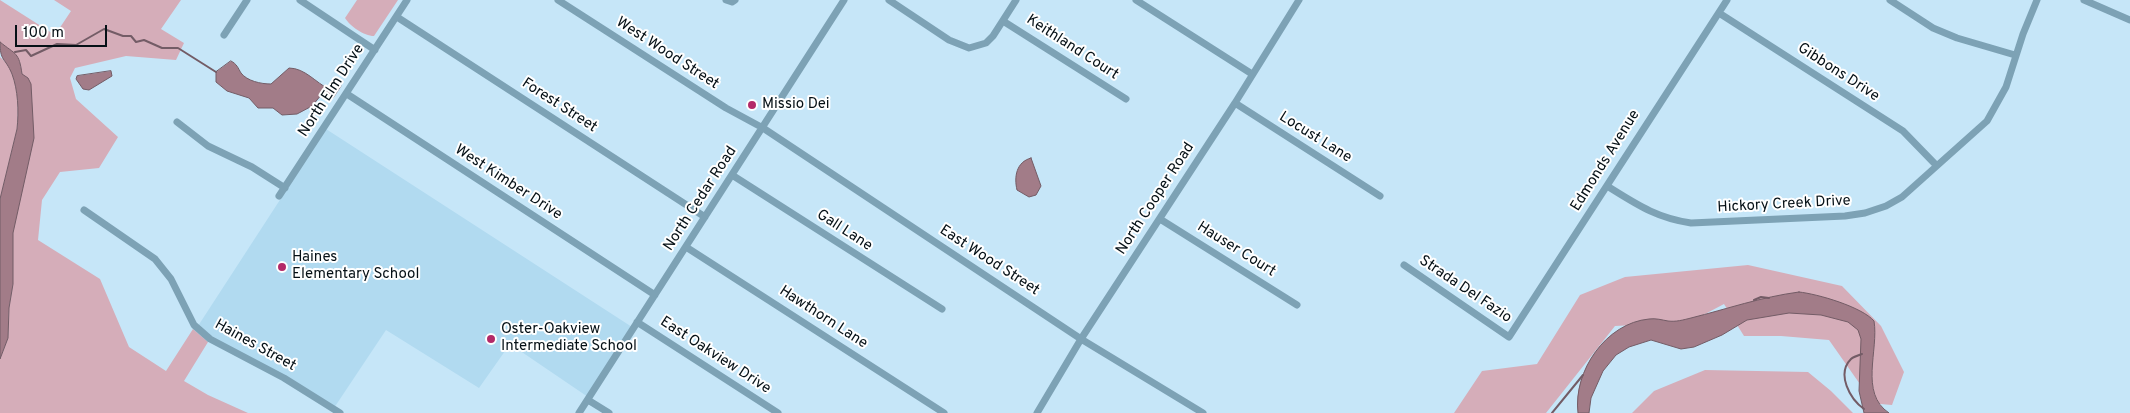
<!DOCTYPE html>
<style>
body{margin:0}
#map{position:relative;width:2130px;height:413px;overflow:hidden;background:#c6e6f8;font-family:Overpass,sans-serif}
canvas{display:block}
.scale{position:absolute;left:15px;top:25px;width:92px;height:22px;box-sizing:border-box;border:2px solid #051016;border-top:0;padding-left:6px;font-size:15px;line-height:18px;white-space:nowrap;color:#051016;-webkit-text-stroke:4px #fff;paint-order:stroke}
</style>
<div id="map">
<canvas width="2130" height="413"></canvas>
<div class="scale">100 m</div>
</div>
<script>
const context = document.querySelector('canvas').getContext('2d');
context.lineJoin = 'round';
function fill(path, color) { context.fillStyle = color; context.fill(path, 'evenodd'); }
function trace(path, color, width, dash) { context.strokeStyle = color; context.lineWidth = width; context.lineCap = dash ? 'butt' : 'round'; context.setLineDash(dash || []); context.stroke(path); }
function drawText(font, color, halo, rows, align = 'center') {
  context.font = font + ' Overpass,sans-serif'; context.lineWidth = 4; context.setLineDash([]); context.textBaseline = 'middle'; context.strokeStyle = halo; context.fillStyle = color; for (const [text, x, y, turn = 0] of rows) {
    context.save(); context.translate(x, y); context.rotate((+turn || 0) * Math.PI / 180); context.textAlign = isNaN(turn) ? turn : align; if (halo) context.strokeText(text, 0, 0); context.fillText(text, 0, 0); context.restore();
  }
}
fill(new Path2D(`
 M326,129L632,327L588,397L510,344L479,388L386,330L334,408L210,337L198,326Z`), '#b1daf0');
fill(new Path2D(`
 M0,0L55,35L71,11L54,0H181L161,29L184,43L176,60L126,56L75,68L70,78L76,99L118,137L99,168L60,172L42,200L38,240L100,279L129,347L166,371L193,329L208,342L184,381L208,395L248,413H0V359L8,338L9,308L13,284V233L28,78L22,75L20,63L0,42Z
 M357,0H398L374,36C364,36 350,26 345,18Z
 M0,57C19,71 19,108 17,129L0,199Z
 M1748,265L1842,286L1881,326L1904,372L1892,405L1869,403L1862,387L1829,340L1781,336H1744L1724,304L1690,322L1615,326L1546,413H1454L1482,371L1537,364L1580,295L1625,277Z
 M1705,370L1808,372L1831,391L1853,413H1632L1654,391Z`), '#d5adb9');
const water = new Path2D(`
 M0,42C16,55 19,52 22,74L28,78L31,84L34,138L13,233V284L9,308L8,338L0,359V199L17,129C19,111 18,90 12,74C5,57 0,62 0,42Z
 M231,61C237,64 238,68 241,73C247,81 261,84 271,84L289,68C305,68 316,83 329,89L332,85L340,83L341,86L333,98L330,99L322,94L312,106L297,114L282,115L273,108H258L249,98L227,91L216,82V72Z
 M111,71L112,76L89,90L83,89L76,79L77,76Z
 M1031,158L1041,186L1036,195L1029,197L1017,190C1014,177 1016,162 1031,158Z
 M1799,292C1818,294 1862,307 1874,321C1879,350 1859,393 1889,413H1864L1859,391L1861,339L1858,330L1848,322L1821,315L1789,313L1747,320L1722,335L1694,347L1681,349L1651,340L1629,347L1616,355L1603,371L1591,398L1589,413H1578C1573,371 1606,323 1649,319C1656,318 1662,320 1668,321C1676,322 1683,320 1691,318C1727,309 1761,297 1799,292Z`);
fill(water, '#a27c88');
trace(water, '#735c66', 1);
trace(new Path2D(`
 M15,52L26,50L31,56L57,44L76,45L104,29L123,36H131L136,42L144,40L162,48H178L216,72
 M1754,300L1761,297L1769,298
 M1862,354C1859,355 1853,357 1851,359C1836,374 1850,399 1864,409
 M1552,413L1583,375`), '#735c66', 2);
trace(new Path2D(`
 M300,0L375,50
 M558,0L726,108L763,128L1081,339L1203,413
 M726,0L732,2L735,0
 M889,0L949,40L969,48L986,43L993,36L1016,0
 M1136,0L1252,74
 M1890,0L1933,28L1957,38L2015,55
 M2084,0L2130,20
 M1719,13L1903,131L1936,165
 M397,17L705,217
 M1003,21L1126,99
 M224,35L247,0
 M347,94L655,295
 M1235,103L1380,196
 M177,122L208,146L252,167L285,188
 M732,175L942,309
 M1607,186C1636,204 1656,218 1691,223L1845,216L1865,213L1886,206L1902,197L1987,121L2006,87L2023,34L2037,0
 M279,196L407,0
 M84,210L155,259L171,279L194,325L210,339L284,378L340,413
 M1160,219L1297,305
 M686,247L944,413
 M1404,265L1509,337L1727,0
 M637,322L778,413
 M588,400L609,413
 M579,413L844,0
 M1037,413L1081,339L1235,103L1299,0`), '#7da2b5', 7);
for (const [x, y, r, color] of [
 [752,105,5,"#b32968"],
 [282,267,5,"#b32968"],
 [491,339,5,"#b32968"]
]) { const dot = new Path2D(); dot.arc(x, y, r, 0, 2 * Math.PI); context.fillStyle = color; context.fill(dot); trace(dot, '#fff', 2); }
drawText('15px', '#051016', '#fff', [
 ["Keithland Court",1072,48,33],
 ["West Wood Street",667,54,33],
 ["Gibbons Drive",1838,73,33],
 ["North Elm Drive",332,91,-57],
 ["Forest Street",559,106,33],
 ["Locust Lane",1315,138,32],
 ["Edmonds Avenue",1606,161,-58],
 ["West Kimber Drive",508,183,33],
 ["North Cedar Road",701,199,-57],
 ["North Cooper Road",1156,199,-57],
 ["Hickory Creek Drive",1784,205,-3],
 ["Gall Lane",844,231,33],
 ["Hauser Court",1236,250,32],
 ["East Wood Street",989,261,33],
 ["Strada Del Fazio",1465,290,34],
 ["Hawthorn Lane",823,318,33],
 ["Haines Street",255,346,29],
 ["East Oakview Drive",715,356,33]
]);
drawText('15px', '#051016', '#fff', [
 ["Missio Dei",762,105],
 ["Haines",292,258],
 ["Elementary School",292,275],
 ["Oster-Oakview",501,330],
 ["Intermediate School",501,347]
], 'left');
</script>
